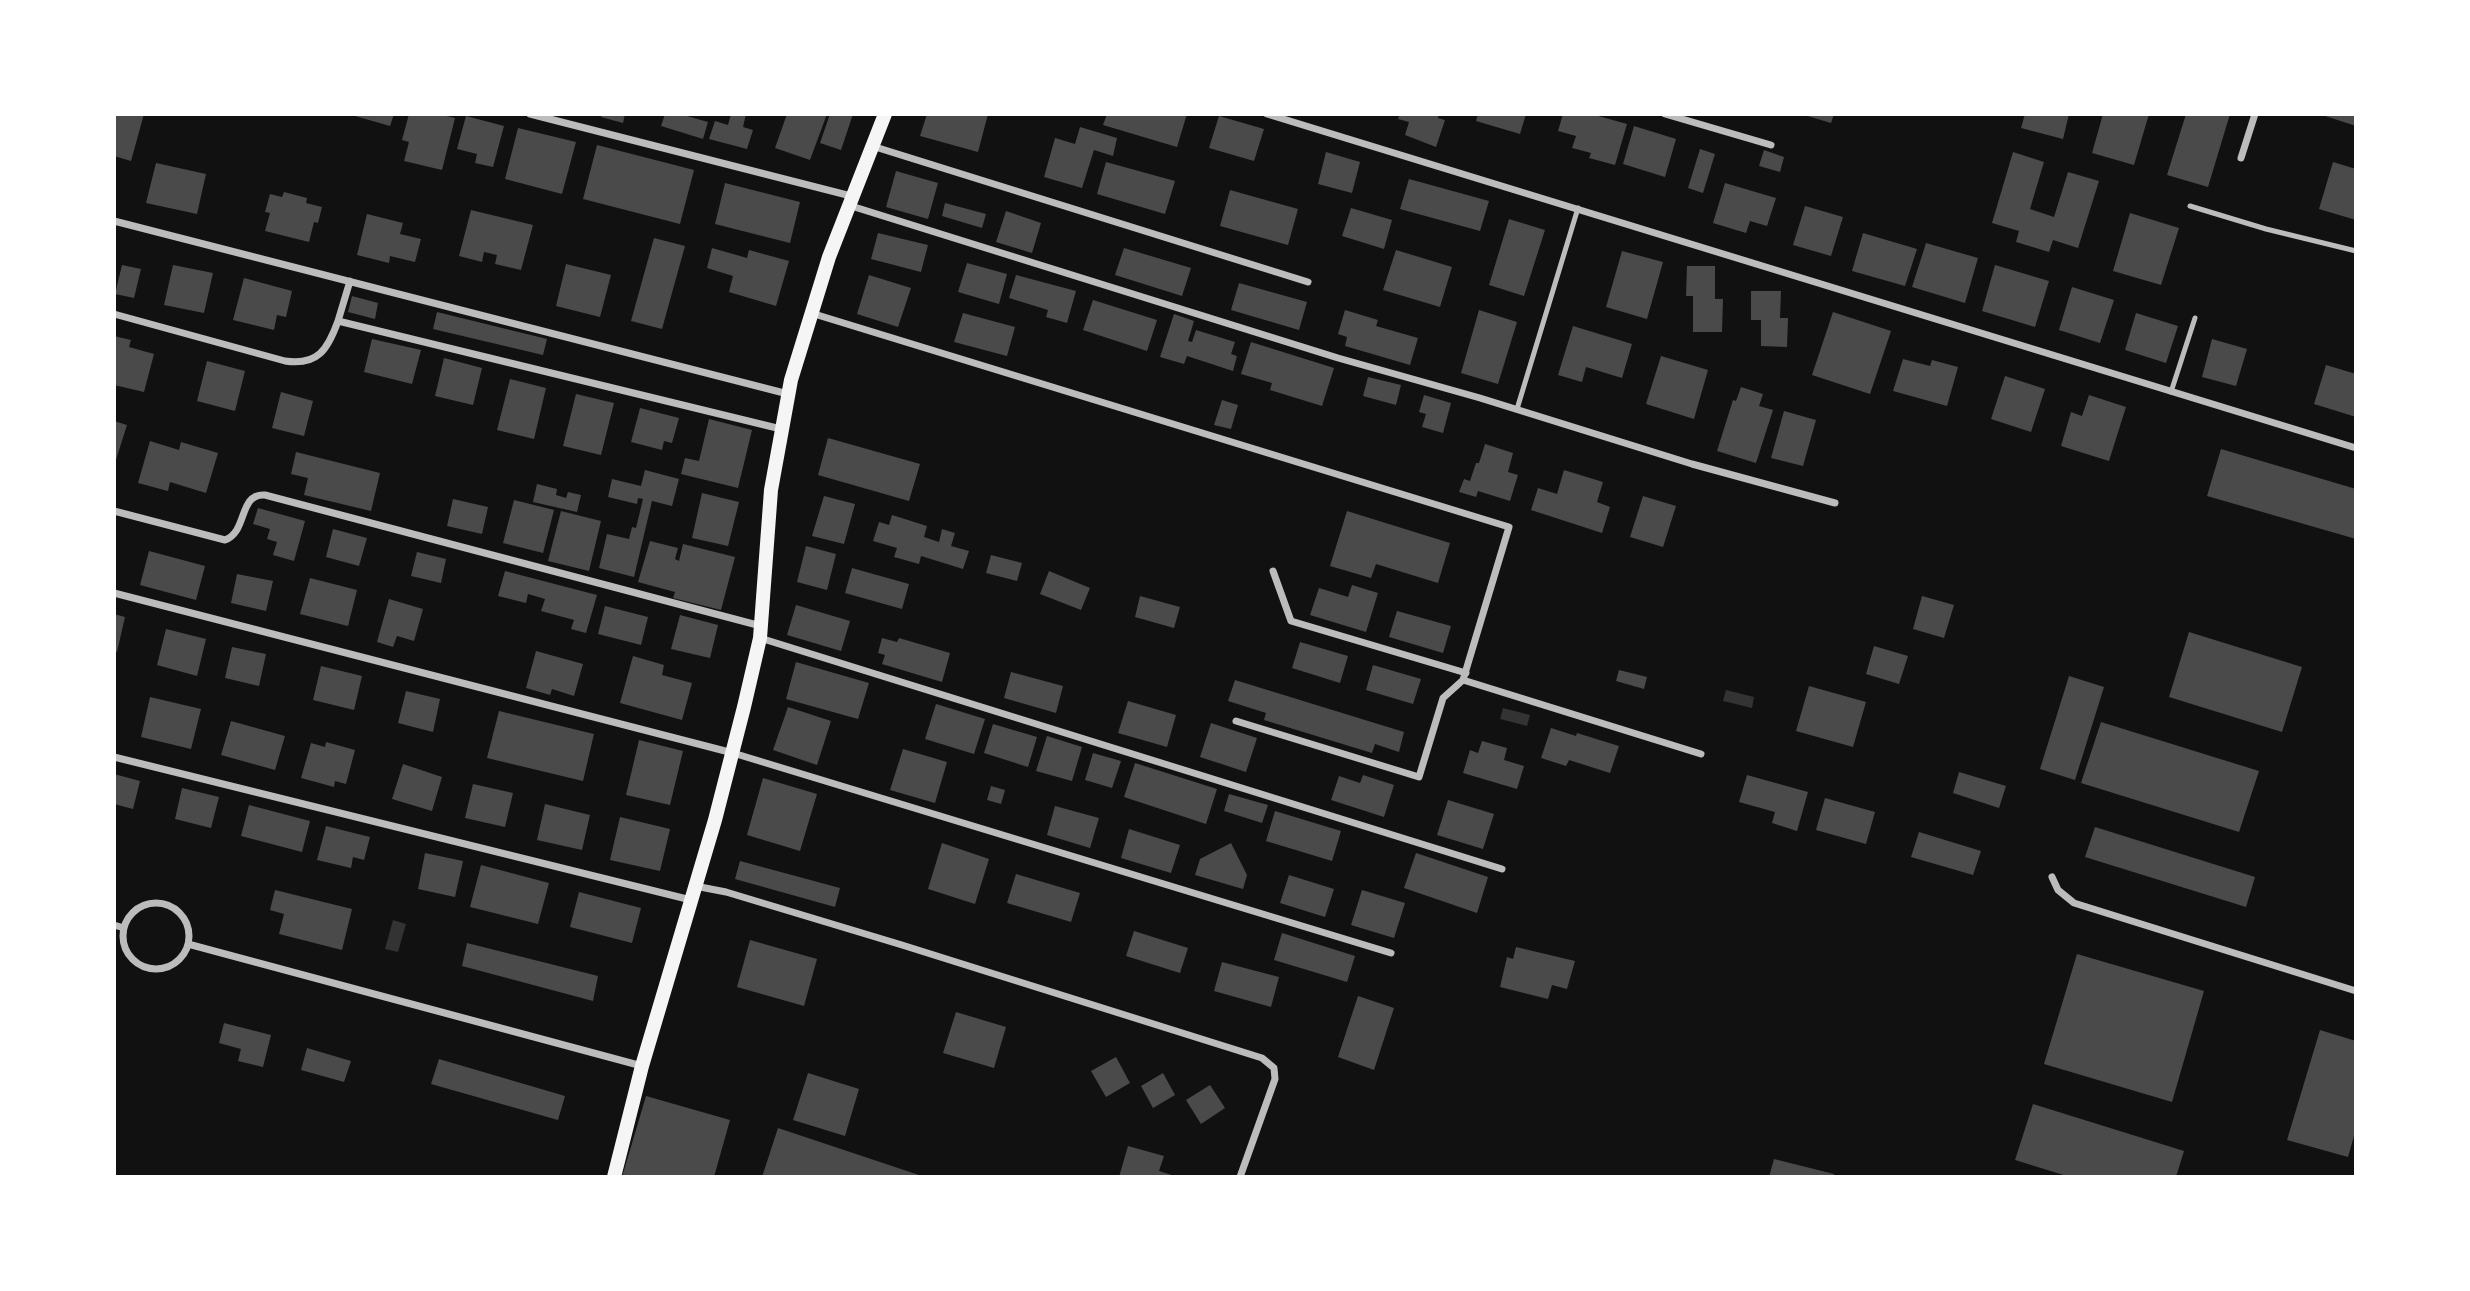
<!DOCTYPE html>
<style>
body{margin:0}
#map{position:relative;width:2470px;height:1291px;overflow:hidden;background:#111;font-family:"Space Grotesk",sans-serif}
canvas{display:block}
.frame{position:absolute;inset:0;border:116px solid #fff;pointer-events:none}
</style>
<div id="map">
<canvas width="2470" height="1291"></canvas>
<div class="frame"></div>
</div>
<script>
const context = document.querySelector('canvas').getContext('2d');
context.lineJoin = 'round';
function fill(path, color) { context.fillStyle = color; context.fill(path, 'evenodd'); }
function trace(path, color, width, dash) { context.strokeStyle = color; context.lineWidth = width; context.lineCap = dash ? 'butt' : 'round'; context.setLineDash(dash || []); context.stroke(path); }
fill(new Path2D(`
 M1726,690L1754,697L1752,708L1723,701Z
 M1503,708L1530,715L1527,726L1500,719Z
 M393,920L406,924L398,952L385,949Z`), '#333');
fill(new Path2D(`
 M114,114H144L131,161L114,156Z
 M348,114H394L390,126Z
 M409,114H438L455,118L442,170L404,161L409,142L402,140Z
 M602,114H625L623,123L601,117Z
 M665,114H680L708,122L703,139L661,126Z
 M731,114H746L743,127L753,130L747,149L709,139L715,121L728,125Z
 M787,114H827L810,160L775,148Z
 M830,114H853L841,150L820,143Z
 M927,114H988L978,152L920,136Z
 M1107,114H1187L1177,147L1103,125Z
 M1400,114H1439L1438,118L1445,120L1436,147L1405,135L1409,122L1398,119Z
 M1478,114H1526L1520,134L1476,121Z
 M1563,114H1591L1627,124L1615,165L1589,158L1591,153L1572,148L1576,136L1558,131Z
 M1801,114H1834L1831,123Z
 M2025,114H2069L2063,139L2021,128Z
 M2103,114H2149L2134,165L2092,153Z
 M2186,114H2230L2208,187L2167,175Z
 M2319,114H2356V126Z
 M466,116L504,126L493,167L475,163L477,154L457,149Z
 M1219,116L1264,129L1254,161L1209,148Z
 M1634,126L1676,139L1665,177L1623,164Z
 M1080,127L1117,138L1113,156L1094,150L1082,188L1044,177L1055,138L1075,144Z
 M518,128L576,142L562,194L505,179Z
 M597,145L694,170L680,224L583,199Z
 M1700,149L1715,154L1703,193L1688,188Z
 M1764,150L1784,157L1780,172L1759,166Z
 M1326,152L1360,162L1352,193L1318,184Z
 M2013,152L2044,162L2030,209L2054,217L2068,172L2099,181L2078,248L2053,240L2049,252L2016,242L2019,231L1992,223Z
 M1106,162L1175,181L1165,214L1097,194Z
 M2333,162L2356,169V220L2319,209Z
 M156,163L206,174L197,214L146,203Z
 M896,171L938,183L928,219L886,207Z
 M1409,179L1489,201L1480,231L1400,209Z
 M725,183L800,202L790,243L715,224Z
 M1725,183L1776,198L1767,226L1750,221L1746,233L1713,223Z
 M1230,190L1298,209L1288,245L1220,226Z
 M284,192L307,198L306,203L322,207L318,223L314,222L309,242L265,231L270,213L265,212L270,194L282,197Z
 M945,203L986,214L982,228L942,216Z
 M1805,206L1843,217L1831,256L1793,245Z
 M1351,208L1392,220L1384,249L1342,236Z
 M471,210L533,225L521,270L495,264L497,255L484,252L482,262L459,256Z
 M1006,211L1041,223L1032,253L996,242Z
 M2130,213L2179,228L2161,285L2113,271Z
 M367,214L403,223L400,234L421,239L415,262L390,256L389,263L357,255Z
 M1509,219L1545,230L1524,296L1489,285Z
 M878,233L928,245L921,272L871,259Z
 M1863,233L1917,249L1905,286L1852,271Z
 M654,238L685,246L662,329L631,321Z
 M1926,243L1978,258L1965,303L1912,287Z
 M712,248L747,258L749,250L789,261L776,306L729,292L733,276L707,268Z
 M1124,248L1191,268L1182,296L1115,275Z
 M1396,250L1452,267L1440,307L1383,290Z
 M1622,251L1663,262L1647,319L1606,307Z
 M967,263L1007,274L999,304L958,292Z
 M566,264L611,275L600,317L556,306Z
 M122,265L141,269L134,298L115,294Z
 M173,265L213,273L204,313L164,305Z
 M1995,265L2049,281L2035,327L1982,311Z
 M1687,266H1715V299H1723L1722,332H1693V296H1686Z
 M869,275L911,288L898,327L857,314Z
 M1016,275L1076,291L1067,323L1046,317L1048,310L1009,298Z
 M244,278L292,291L286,317L277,315L274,330L233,320Z
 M1239,283L1307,302L1299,330L1231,310Z
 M2072,287L2114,300L2100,343L2059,330Z
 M1751,291H1781L1780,318H1788L1787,347L1761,346V320H1751Z
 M352,296L378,303L375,319L348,312Z
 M1093,300L1157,320L1147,351L1083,330Z
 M1345,310L1378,320L1376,326L1418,338L1410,365L1345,346L1347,337L1338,334Z
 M1479,310L1517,322L1498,384L1461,373Z
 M437,312L547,339L543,355L433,329Z
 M1833,312L1891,331L1870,394L1812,375Z
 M963,313L1015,327L1007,356L954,342Z
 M2136,313L2178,326L2166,363L2125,350Z
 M1174,314L1194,321L1188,341L1192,342L1196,330L1235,342L1231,354L1237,356L1233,371L1187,356L1184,364L1160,357Z
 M1573,326L1632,344L1622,378L1586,367L1582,382L1558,375Z
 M114,336L131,340L129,347L154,354L144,392L114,385Z
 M372,339L421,350L412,384L364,372Z
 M2212,339L2247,349L2236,386L2202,377Z
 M1251,342L1334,368L1322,406L1270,390L1272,383L1241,374Z
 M1661,356L1708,370L1694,419L1646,404Z
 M444,358L482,368L473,405L435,396Z
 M1903,359L1930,366L1932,360L1958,367L1947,406L1893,391Z
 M207,361L245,371L235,411L197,401Z
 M2326,365L2356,374V417L2314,404Z
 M2005,376L2045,389L2031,432L1991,419Z
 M1368,377L1401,385L1396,405L1363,396Z
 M510,379L546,388L534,439L497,430Z
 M1741,387L1763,394L1759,406L1773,410L1756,463L1717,451L1733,400L1736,401Z
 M281,392L313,401L304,436L272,428Z
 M576,394L614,403L601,455L563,446Z
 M1424,395L1451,403L1443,433L1422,427L1426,414L1419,412Z
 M2089,395L2126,407L2109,461L2061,446L2071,412L2082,416Z
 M1222,400L1238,405L1231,429L1214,425Z
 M640,408L679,418L672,443L664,441L662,450L631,442Z
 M1784,411L1816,420L1803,466L1771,458Z
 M709,419L752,430L738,488L681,474L685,458L699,461Z
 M114,421L127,425L114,466Z
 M828,438L920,464L909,501L818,475Z
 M150,441L179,450L181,442L218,453L206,493L170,482L168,491L138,483Z
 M1485,444L1513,453L1508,472L1518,475L1510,501L1478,491L1476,497L1459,492L1464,479L1470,481L1476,463H1479Z
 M2221,449L2356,489V539L2207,496Z
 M296,452L380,473L371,511L304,495L308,478L291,474Z
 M645,470L679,479L672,506L652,501L634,577L599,568L607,534L629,539L632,527L636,528L643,499L638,498L637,504L608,497L612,479L641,486Z
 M1564,470L1603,482L1597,502L1610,507L1602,533L1531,510L1538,488L1557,494Z
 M537,484L557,489L556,495L566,498L568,492L581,495L577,512L533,502Z
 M702,493L739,502L728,546L692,538Z
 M824,496L855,504L844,544L812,536Z
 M1643,496L1676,506L1663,547L1630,537Z
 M453,499L488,507L482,534L447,526Z
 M514,500L554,510L543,553L503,543Z
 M258,508L305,521L294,561L273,555L277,542L267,539L270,529L253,524Z
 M561,511L601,521L589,571L548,561Z
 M1347,511L1450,543L1438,583L1376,564L1371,578L1330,566Z
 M892,515L927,526L924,537L939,542L942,529L955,533L951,546L969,551L963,569L921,556L919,564L894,557L897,548L873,541L879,522L889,525Z
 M333,529L367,538L359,566L326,557Z
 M650,541L678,548L675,559L679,561L683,544L735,557L721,610L673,598L675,592L638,582Z
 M806,546L836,554L827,590L797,582Z
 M149,551L205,566L196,600L140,585Z
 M417,552L446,559L441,583L411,576Z
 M991,555L1022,563L1017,581L986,573Z
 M852,568L909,584L902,609L845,593Z
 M505,571L597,595L586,633L571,629L574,620L541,611L545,599L528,594L526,603L498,596Z
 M1049,571L1090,588L1081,610L1040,594Z
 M237,574L273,581L266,611L231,603Z
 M310,578L357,590L348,626L300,614Z
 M1352,585L1378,593L1366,632L1310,615L1319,588L1348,597Z
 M1140,596L1180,607L1174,628L1135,617Z
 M1922,596L1954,605L1944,638L1913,629Z
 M389,599L423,609L414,641L397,636L393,647L377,642Z
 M796,605L850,621L841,651L787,635Z
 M605,606L648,617L641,645L598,634Z
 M1397,611L1451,626L1443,653L1389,637Z
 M114,614L125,617L117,652L114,651Z
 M680,615L718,625L710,658L671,649Z
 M166,629L206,639L197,676L157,665Z
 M2189,632L2302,667L2282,732L2169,697Z
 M882,638L897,642L899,638L950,653L942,682L882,664L885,655L878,653Z
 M1300,642L1348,656L1340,683L1292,668Z
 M1874,646L1908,656L1899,684L1866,674Z
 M232,647L266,654L259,686L225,678Z
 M536,651L583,664L574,696L552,689L550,695L526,688Z
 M633,656L664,665L662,675L692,683L682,720L620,703Z
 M796,662L869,683L858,719L786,699Z
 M1373,665L1421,679L1413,704L1366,690Z
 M321,666L362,676L354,710L313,700Z
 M1619,670L1647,677L1644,689L1616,681Z
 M1011,672L1063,686L1056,713L1004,698Z
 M2069,676L2104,687L2075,780L2040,769Z
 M1235,680L1404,732L1399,752L1375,744L1372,753L1264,720L1266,713L1228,701Z
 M1809,686L1866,702L1853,747L1796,731Z
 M406,691L440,699L433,732L398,723Z
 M150,697L201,709L191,749L141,737Z
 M1128,701L1176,715L1167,747L1118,733Z
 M936,704L985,719L974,754L925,739Z
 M788,707L831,721L817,765L773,750Z
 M499,711L594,734L583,781L487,758Z
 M231,721L285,736L275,770L221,755Z
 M2101,722L2259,771L2239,832L2081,783Z
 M1211,723L1257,738L1246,772L1200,757Z
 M993,724L1037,737L1028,767L984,753Z
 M1551,728L1576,736L1577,733L1619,746L1610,773L1569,760L1566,766L1541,758Z
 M1047,736L1082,747L1072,781L1036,771Z
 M639,740L683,751L670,805L626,795Z
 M1482,741L1507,748L1504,760L1524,766L1517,789L1463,773L1470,750L1478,753Z
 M326,742L355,750L346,784L335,781L334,787L301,778L311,743L325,747Z
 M903,749L947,762L935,803L890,790Z
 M1093,753L1121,761L1112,788L1085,780Z
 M1135,763L1217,789L1206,824L1124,797Z
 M403,764L442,777L432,811L392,799Z
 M1959,772L2006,786L1999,808L1953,793Z
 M114,774L140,781L133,809L114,804Z
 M1363,775L1394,785L1384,817L1331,800L1339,776L1360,783Z
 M1747,775L1808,792L1797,831L1772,823L1775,812L1739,802Z
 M763,778L817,794L800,851L747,835Z
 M473,784L513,793L505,827L465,818Z
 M991,786L1005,790L1001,804L987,800Z
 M182,788L219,797L211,828L175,819Z
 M1229,794L1268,805L1262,823L1224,811Z
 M1825,798L1875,812L1866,844L1816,830Z
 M1448,800L1494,814L1483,849L1437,835Z
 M545,804L590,815L582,850L537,840Z
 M249,805L310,821L302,852L241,836Z
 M1055,806L1099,818L1090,848L1047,835Z
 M1275,811L1341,831L1332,861L1266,841Z
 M620,817L670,829L660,871L610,860Z
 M326,826L370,837L364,860L353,857L351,868L317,860Z
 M2095,827L2255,877L2246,907L2085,857Z
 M1129,829L1180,845L1171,873L1121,858Z
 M1919,832L1981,851L1973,875L1911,857Z
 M942,843L989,859L975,904L928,889Z
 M1231,843L1247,875L1243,889L1195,875L1200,859Z
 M425,853L463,861L455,897L418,889Z
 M1416,853L1488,877L1477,913L1404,888Z
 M740,861L840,888L835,907L735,879Z
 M481,865L549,883L538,924L470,907Z
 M1016,874L1080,893L1071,922L1007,903Z
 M1289,875L1334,889L1325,917L1280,903Z
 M275,890L352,909L342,950L279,934L284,914L270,910Z
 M1362,890L1405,903L1394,938L1351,925Z
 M579,892L641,908L632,943L570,927Z
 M1134,931L1188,948L1180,973L1126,956Z
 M1282,933L1355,956L1347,982L1274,960Z
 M750,940L817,959L804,1006L737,987Z
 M467,943L598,976L593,1001L462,966Z
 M1516,947L1575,961L1567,989L1552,985L1548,999L1500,987L1507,957L1513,959Z
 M2077,954L2204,991L2172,1102L2044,1064Z
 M1222,962L1279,977L1271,1007L1214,991Z
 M1358,996L1394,1008L1374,1070L1338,1057Z
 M956,1012L1006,1027L994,1068L943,1053Z
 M224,1023L271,1035L263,1067L238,1061L241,1049L219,1043Z
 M2320,1030L2356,1041V1129L2348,1157L2287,1140Z
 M307,1048L351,1061L344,1082L301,1070Z
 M1116,1057L1130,1083L1106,1097L1091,1071Z
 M439,1059L565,1096L558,1120L431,1084Z
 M808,1073L859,1089L845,1136L793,1120Z
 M1163,1073L1175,1095L1153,1108L1141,1086Z
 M1210,1085L1225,1108L1201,1124L1186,1100Z
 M646,1096L730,1120L714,1177H622Z
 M2033,1104L2184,1151L2176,1177H2070L2015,1160Z
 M778,1128L925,1177H762Z
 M1128,1146L1164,1156L1159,1171L1178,1177H1119Z
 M1774,1159L1834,1174V1177H1769Z`), '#4a4a4a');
trace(new Path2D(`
 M2190,206L2266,229L2356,251
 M2171,392L2195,318
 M1517,409L1578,208`), '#bcbcbc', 5);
trace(new Path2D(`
 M530,114L851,196
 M1267,114L2356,448
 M1665,114L1771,145
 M872,146L1308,282
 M2241,158L2255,114
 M848,205L1338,358L1480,398L1692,464L1835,503
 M114,221L788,394
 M811,313L1509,527L1463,680L1443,698L1419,777L1236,721
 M114,314L285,361C318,366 328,349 338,321L781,429
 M338,321L350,281
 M114,511L225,540C248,532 238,493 265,495L761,626
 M1273,571L1291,621L1466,673
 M114,593L733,753L1391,953
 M760,638L1502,869
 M1463,680L1701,754
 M114,757L691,900
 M2052,877L2058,890L2074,903L2356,991
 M695,886L726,892L902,945L1262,1058L1274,1068L1275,1079L1240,1177
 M123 936a33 33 0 1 1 66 0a33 33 0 1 1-66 0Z
 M114,925L124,928
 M188,944L642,1066`), '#bcbcbc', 7);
trace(new Path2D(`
 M614,1177L642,1066L715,820L744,707L760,638L771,490L791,380L829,257L885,114`), '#f5f5f5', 14);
</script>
